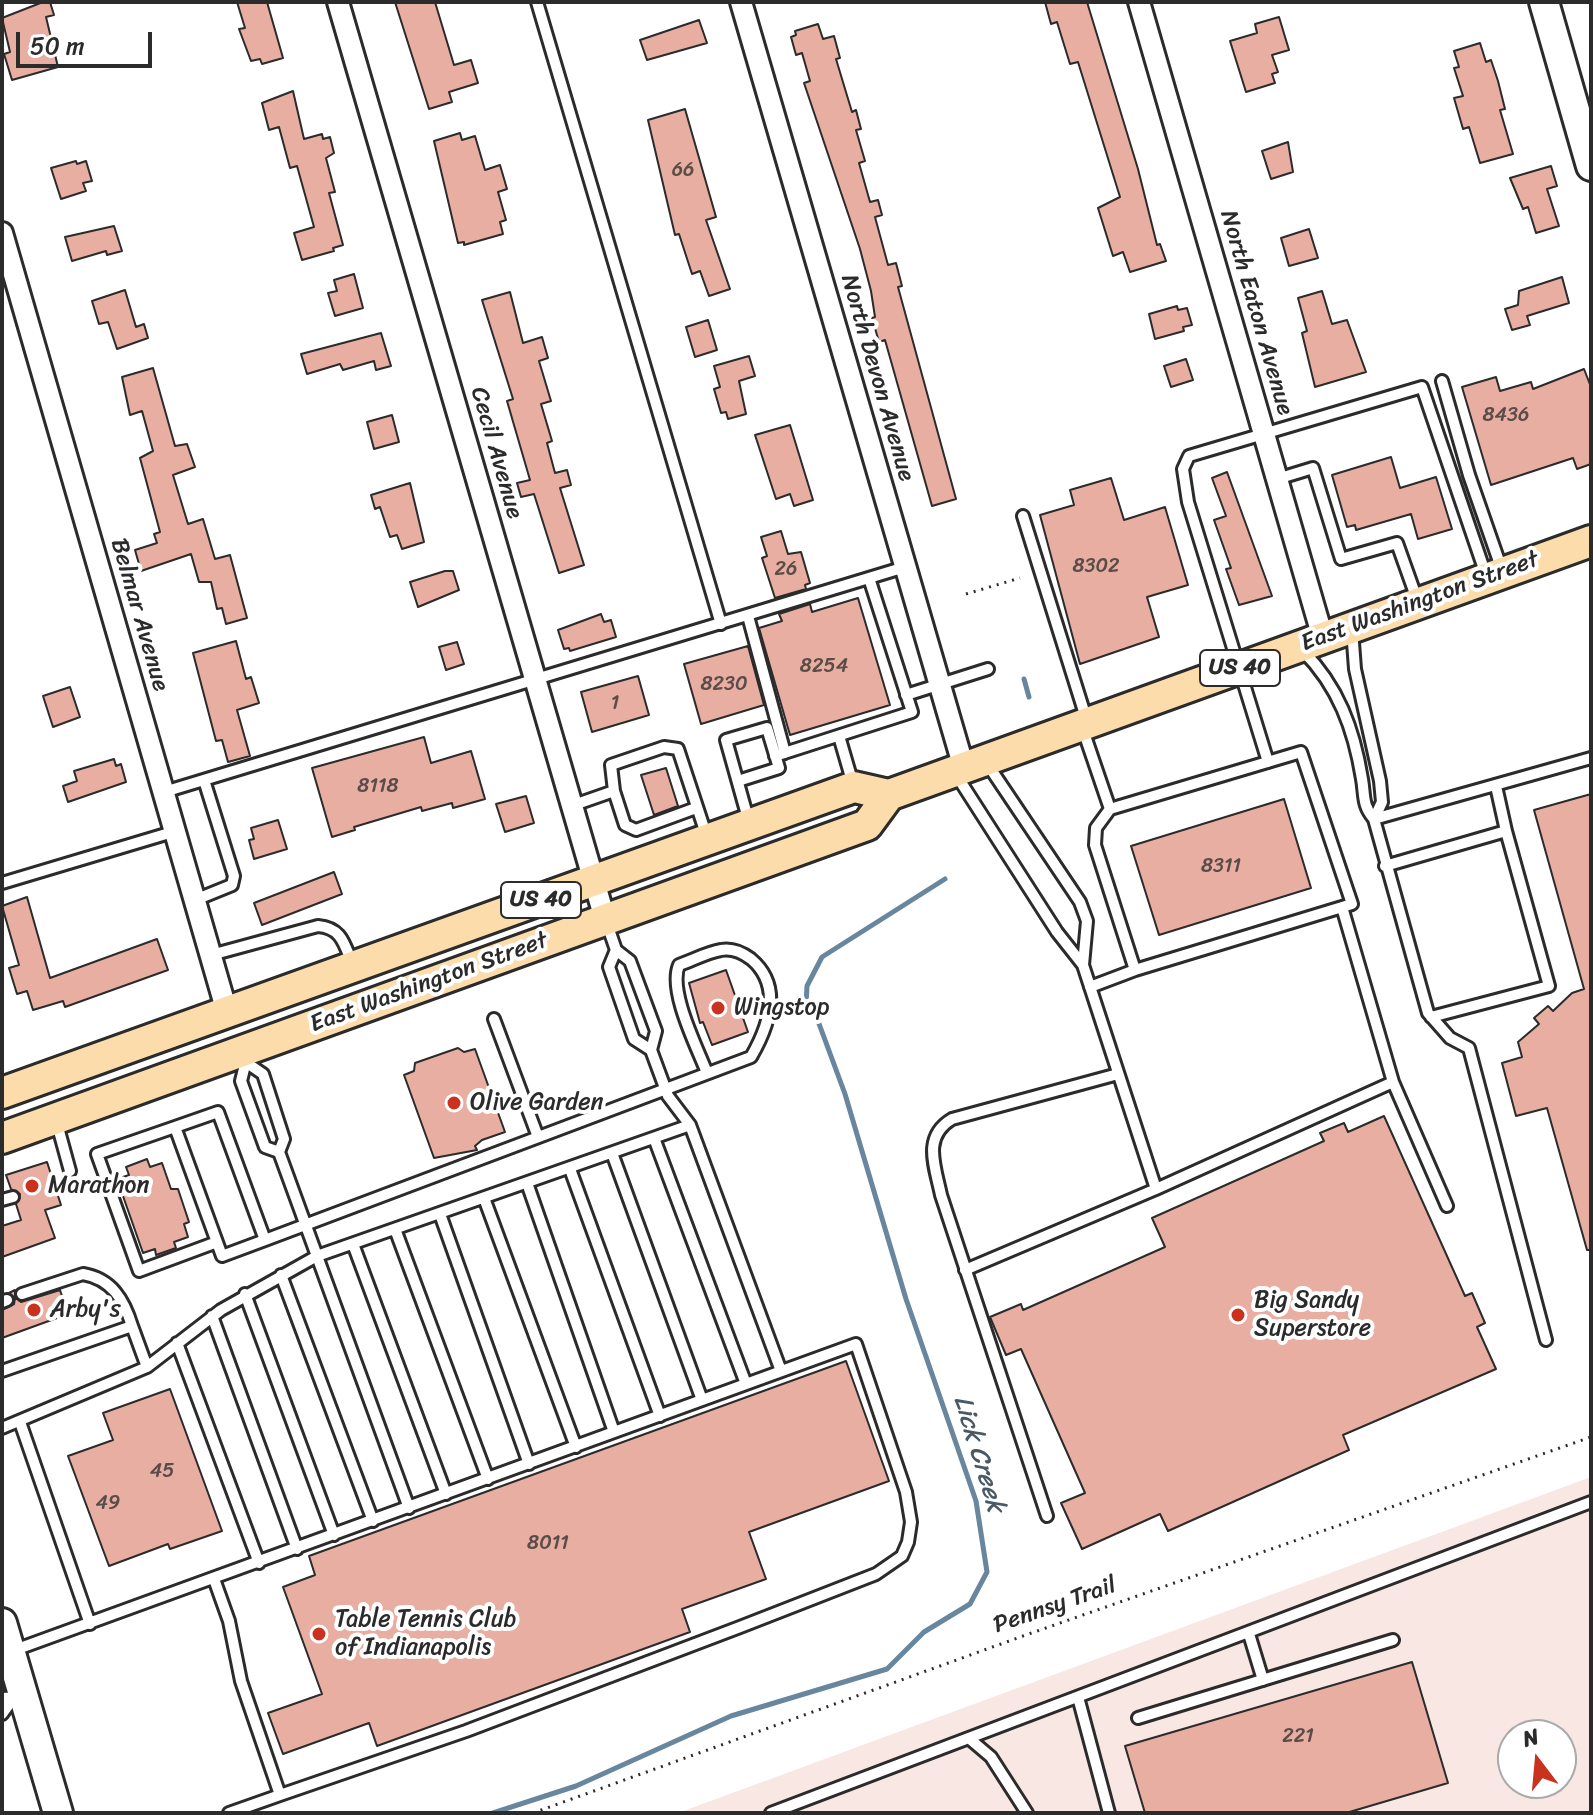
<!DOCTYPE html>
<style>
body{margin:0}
#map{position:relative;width:1593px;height:1815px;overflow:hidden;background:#fff;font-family:Sriracha,sans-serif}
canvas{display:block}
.frame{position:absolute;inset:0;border:4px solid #2b2b2b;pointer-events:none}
.north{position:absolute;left:1497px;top:1719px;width:80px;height:80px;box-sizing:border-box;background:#fff;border:2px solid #aaa;border-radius:50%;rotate:344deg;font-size:22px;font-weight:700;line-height:32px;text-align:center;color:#2b2b2b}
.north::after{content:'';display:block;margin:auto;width:28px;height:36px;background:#c8321e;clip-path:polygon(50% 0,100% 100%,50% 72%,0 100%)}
.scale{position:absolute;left:16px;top:32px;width:136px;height:36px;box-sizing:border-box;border:4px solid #2b2b2b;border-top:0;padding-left:10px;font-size:24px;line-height:28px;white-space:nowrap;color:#2b2b2b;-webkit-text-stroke:6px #fff;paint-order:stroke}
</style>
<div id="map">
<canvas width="1593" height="1815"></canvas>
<div class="frame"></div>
<div class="north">N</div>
<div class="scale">50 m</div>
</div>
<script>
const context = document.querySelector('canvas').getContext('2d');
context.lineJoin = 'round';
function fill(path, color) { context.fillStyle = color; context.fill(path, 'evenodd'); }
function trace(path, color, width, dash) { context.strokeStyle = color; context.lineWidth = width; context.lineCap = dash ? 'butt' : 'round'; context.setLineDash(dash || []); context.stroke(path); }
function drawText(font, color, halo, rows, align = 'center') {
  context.font = font + ' Sriracha,sans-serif'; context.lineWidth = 8; context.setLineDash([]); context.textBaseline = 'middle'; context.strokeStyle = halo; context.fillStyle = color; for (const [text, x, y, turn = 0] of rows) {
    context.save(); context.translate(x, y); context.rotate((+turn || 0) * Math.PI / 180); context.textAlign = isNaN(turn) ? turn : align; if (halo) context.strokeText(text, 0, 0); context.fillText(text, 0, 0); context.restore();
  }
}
fill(new Path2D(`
 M1591,1477V1813H678ZM1513,1735H1561V1783H1513Z`), '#f8e7e3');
trace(new Path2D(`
 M1024,679L1029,697
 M493,1813L576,1786L731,1716L887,1669L924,1632L970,1604L987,1572L976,1501L906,1299L845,1094L818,1021L806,1005L807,986L822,957L945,879`), '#68879f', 5);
const building = new Path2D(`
 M43,2H50L54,15L46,17L58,67L12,80L4,54L10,52L2,18Z
 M237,2H267L283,58L262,64L260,59L251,61L239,29L245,28Z
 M395,2H435L454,65L471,60L478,83L449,92L452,102L429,109Z
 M1045,2H1087L1138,169L1157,245L1160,244L1166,261L1130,272L1123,252L1113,256L1098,208L1120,197L1078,62L1070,64L1057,22L1051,24Z
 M1279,17L1289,50L1272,55L1278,72L1272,74L1275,83L1246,92L1230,41L1257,33L1255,24Z
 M699,20L707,43L647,60L640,40Z
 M818,24L823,39L834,36L840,58L836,59L852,112L856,110L861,129L856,130L865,161L859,163L870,202L878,200L882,215L875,217L888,265L896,263L902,286L898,287L956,499L932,506L885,340L879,342L872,318L875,317L871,291L860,249L804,83L810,81L802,53L796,55L791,37L796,35L795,31Z
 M1480,43L1486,62L1491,60L1498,81L1505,109L1500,110L1513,154L1480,163L1469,127L1463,129L1454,98L1463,96L1454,68L1459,67L1454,51Z
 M293,91L304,139L322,134L323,139L330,137L334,153L326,158L335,192L329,193L343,245L333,248L334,251L302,260L294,233L314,227L297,166L290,168L279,127L269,130L262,103Z
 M685,109L716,217L706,220L730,289L709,296L700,271L692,274L679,234L675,235L648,120Z
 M460,133L462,140L475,136L485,170L500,165L507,189L498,192L506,220L500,222L503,234L464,245V242L458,243L434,141Z
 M1288,142L1293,172L1271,179L1262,151Z
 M76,161L77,164L86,161L92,181L83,183L86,191L61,199L51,168Z
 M1551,166L1557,186L1547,189L1559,226L1536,233L1528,207L1523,209L1510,178Z
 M114,226L122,251L107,255L106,251L72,261L65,237Z
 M1309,229L1318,258L1289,266L1281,238Z
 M354,274L363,308L335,316L328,293L337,291L334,280Z
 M1562,277L1569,303L1527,316L1530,325L1512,330L1505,309L1518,305L1519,291Z
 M125,290L136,327L144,324L148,338L117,349L108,322L99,324L92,301Z
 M1322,291L1332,324L1347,320L1366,372L1315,387L1302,333L1307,331L1298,298Z
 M510,292L523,343L542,337L548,358L539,361L551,401L541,404L552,441L547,443L555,473L567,470L571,485L560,488L584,565L559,573L534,494L521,497L517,483L530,480L507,401L513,399L482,300Z
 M1177,306L1178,310L1187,308L1192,325L1183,327L1184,331L1155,339L1149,314Z
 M708,320L717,350L695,357L686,327Z
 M381,333L391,366L376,370L374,361L343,370L340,364L307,374L301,354Z
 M749,356L755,376L739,381L746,414L728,419L726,412L721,413L714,389L720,387L714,366Z
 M1186,359L1193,380L1171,387L1164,366Z
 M153,368L175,446L187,444L195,467L173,475L188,524L203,519L215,559L230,555L247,618L226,624L222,608L217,609L211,582H199L191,554L141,571L135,550L157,543L154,534L160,532L140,458L153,451L142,411L130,415L122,377Z
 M1584,369L1591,387V464L1577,469L1573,458L1491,485L1462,387L1496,377L1500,391L1531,382L1533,389Z
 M392,415L399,442L374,449L367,422Z
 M790,425L813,500L794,506L790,494L776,499L755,435Z
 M1391,457L1400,488L1436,477L1452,529L1418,539L1411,514L1356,530L1355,525L1347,527L1332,475Z
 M1227,472L1272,596L1239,605L1226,569L1231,568L1214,520L1226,516L1212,478Z
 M1111,478L1124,520L1165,507L1188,585L1147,597L1159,637L1080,664L1040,515L1074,505L1070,490Z
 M410,483L424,542L402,549L397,535L390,537L380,507L375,509L371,495Z
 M781,531L788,554L801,552L810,583L805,585L806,589L775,598L762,558L767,556L761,537Z
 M445,571H453L459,590L418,607L410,582Z
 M858,598L890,705L790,735L759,628L782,621L779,614L810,604L812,612Z
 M601,614L604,622L611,620L616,637L570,651L569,648L564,649L558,630Z
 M236,641L246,679L251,677L259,703L237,710L250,756L228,762L222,740L216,741L193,653Z
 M457,642L464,664L446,670L439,647Z
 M748,646L764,705L701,724L684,664Z
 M638,676L649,715L592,732L581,692Z
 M70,687L80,717L53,727L43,696Z
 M424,737L431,763L471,751L485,799L453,808L452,803L422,811L421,807L354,827L355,830L332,837L312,768Z
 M114,759L116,766L121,764L126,782L68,802L63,786L77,781L74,771Z
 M666,768L678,806L654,815L641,775Z
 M1591,794V1250H1587L1547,1108L1516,1116L1502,1063L1522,1057L1518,1042L1539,1024L1534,1018L1548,1006L1553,1011L1572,993L1584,989L1534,810Z
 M526,796L534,823L505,832L496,804Z
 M1284,799L1311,888L1159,935L1131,846Z
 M278,820L287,849L254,859L249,840L254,839L251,828Z
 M334,872L342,894L262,925L254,903Z
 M27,897L50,978L157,939L168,970L65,1007L63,1001L33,1010L27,991L17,994L9,968L19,965L2,906Z
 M726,970L748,1032L712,1045L703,1022L700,1023L689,983Z
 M458,1048L464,1052L475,1049L505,1132L482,1140L475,1146L477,1150L434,1158L404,1075L414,1071L415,1063Z
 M1384,1116L1465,1296L1472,1293L1485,1323L1477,1327L1496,1369L1343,1435L1349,1450L1168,1531L1160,1514L1082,1549L1061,1503L1085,1493L1021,1349L1006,1355L990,1317L1021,1304L1023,1310L1165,1247L1152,1218L1324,1141L1320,1133L1344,1123L1348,1132Z
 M147,1159L150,1167L162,1163L171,1189H178L189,1222L184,1224L188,1237L174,1242L176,1248L156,1255L155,1249L143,1253L117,1179L129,1175L126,1167Z
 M47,1162L61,1205L45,1210L55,1238L2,1257V1226L21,1220L16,1204L20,1194L11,1189L6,1175Z
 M15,1290V1297L21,1302L60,1290L68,1314L2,1338V1310L14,1304L15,1298L9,1293Z
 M846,1361L889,1481L749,1532L766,1579L682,1609L690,1632L377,1746L369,1723L283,1754L268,1713L322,1694L283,1587L315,1575L309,1556Z
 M170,1389L222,1531L170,1549L168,1544L109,1566L68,1456L113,1440L103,1413Z
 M1412,1662L1448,1783L1346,1813H1145L1125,1746Z`);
fill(building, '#e7aea1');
trace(building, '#2b2b2b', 2);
const lane = new Path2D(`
 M537,2L721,624
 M1442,381L1469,475L1502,570
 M1277,479L1313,468L1341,559L1397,543L1418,602
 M1023,516L1087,721
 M748,616L785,753
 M1352,629L1355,669L1380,781L1382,802L1374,819
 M1303,651C1338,686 1354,729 1362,779C1365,796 1362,805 1374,819L1428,1013L1450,1038L1469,1048L1546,1340
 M906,695L988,669
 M1082,727L1110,809L1096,828L1095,845L1135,970L1352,904L1301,752L1110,809
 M839,736L853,784
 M775,756L912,712L869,578
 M1268,762L1188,502L1183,469L1189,456L1422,387L1486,575
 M955,773L1057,932L1083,965L1087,921L1080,902L986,762
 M738,781L779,768L767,728L726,740L749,822
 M1496,786L1506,831
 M614,791L611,765L664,747L678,749L707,837
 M164,792L905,567
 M571,806L614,791L625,825L636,830L696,808
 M1374,819L1591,758
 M1385,866L1506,831L1549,986L1431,1017
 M2,883L176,831
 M195,900L232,885L234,876L204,780
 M1342,907L1393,1082
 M606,921L616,950L630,961L656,1031L651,1050L668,1096L690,1125L781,1371
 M616,950L609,967L634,1039L651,1050
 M211,955L318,926C342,928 344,944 353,965
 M1083,965L1156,1189L1393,1082L1447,1206
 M1090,987L1135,970
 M494,1019L538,1137
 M246,1061L241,1081L265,1147L279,1152
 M247,1063L263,1074L284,1139L279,1152L409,1508
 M56,1120L70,1171
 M175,1127L218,1112L265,1240L751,1057C769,1026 783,986 751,959C743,953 732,948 721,950C708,952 693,960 679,965C668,991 697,1047 707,1073
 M654,1138L746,1384
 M612,1153L702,1400
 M570,1169L660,1416
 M527,1183L614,1432
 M484,1198L576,1447
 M2,1200L13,1197
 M440,1214L529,1464
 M395,1229L488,1479
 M217,1242L139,1271L97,1154L175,1127L222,1256L265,1240
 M353,1244L446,1494
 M965,1270L1156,1189
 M281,1275L373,1521
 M22,1294L83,1274C112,1279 124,1300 132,1326
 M245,1294L334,1535
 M2,1302L7,1300
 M212,1316L297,1549
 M177,1343L259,1563
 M2,1371L132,1326L147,1367
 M20,1422L90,1624
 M2,1428L147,1367L221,1310L317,1256L690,1125
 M1047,1516L941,1195C935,1166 922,1137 952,1119L1118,1074
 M214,1579L229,1621L241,1681L280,1795L229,1813
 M1249,1634L1263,1680
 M12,1651L856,1344L906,1492L911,1522L908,1542L902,1556L876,1574L740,1627L466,1731L280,1795
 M1078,1697L1109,1813
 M2,1698L22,1697
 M2,1714L12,1700
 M1138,1718L1393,1640
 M971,1740L991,1757L1027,1813
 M771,1813L1591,1502`);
const street = new Path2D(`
 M338,2L605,919
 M741,2L964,768
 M1139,2L1323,638
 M2,233L227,1012`);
const secondary = new Path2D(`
 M1544,2L1591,166
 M2,1623L58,1813`);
const primary = new Path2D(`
 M2,1093L854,787L889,795L1591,541
 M2,1138L867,825L889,795`);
trace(lane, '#2b2b2b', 16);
trace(street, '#2b2b2b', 26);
trace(secondary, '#2b2b2b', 34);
trace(primary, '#2b2b2b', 36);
trace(new Path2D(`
 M966,594L1020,578
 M533,1813L1023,1636L1591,1437`), '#2b2b2b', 3, [2, 6]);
trace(lane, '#fff', 10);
trace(street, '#fff', 20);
trace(secondary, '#fff', 28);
trace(primary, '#fddcac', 30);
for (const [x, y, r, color] of [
 [718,1008,8,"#c8321e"],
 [454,1103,8,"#c8321e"],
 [32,1186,8,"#c8321e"],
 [34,1310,8,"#c8321e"],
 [1238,1315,8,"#c8321e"],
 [319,1634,8,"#c8321e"]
]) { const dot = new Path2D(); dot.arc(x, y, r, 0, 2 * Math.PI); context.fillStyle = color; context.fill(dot); trace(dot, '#fff', 3); }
drawText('20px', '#5a4c48', null, [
 ["66",683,171],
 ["8436",1506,416],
 ["8302",1096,567],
 ["26",786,570],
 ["8254",824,667],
 ["8230",724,685],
 ["1",615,704],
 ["8118",378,787],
 ["8311",1221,867],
 ["45",162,1472],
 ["49",108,1504],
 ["8011",548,1544],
 ["221",1298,1737]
]);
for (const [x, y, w] of [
 [1240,668,80],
 [541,900,80]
]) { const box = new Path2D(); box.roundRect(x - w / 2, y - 18, w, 36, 6); context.fillStyle = '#fff'; context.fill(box); trace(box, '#2b2b2b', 2); }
drawText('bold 22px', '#2b2b2b', null, [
 ["US 40",1240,668],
 ["US 40",541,900]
]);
drawText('24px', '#2b2b2b', '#fff', [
 ["North Eaton Avenue",1256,313,74],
 ["North Devon Avenue",877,378,74],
 ["Cecil Avenue",496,453,74],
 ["East Washington Street",1420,602,-20],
 ["Belmar Avenue",139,615,74],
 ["East Washington Street",429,983,-20],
 ["Pennsy Trail",1055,1606,-19]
]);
drawText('24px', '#2b2b2b', '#fff', [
 ["Wingstop",734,1008],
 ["Olive Garden",470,1103],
 ["Marathon",48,1186],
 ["Big Sandy",1254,1301],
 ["Superstore",1254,1329],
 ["Arby's",50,1310],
 ["Table Tennis Club",335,1620],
 ["of Indianapolis",335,1648]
], 'left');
drawText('italic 26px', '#495965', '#fff', [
 ["Lick Creek",978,1454,73]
]);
</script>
